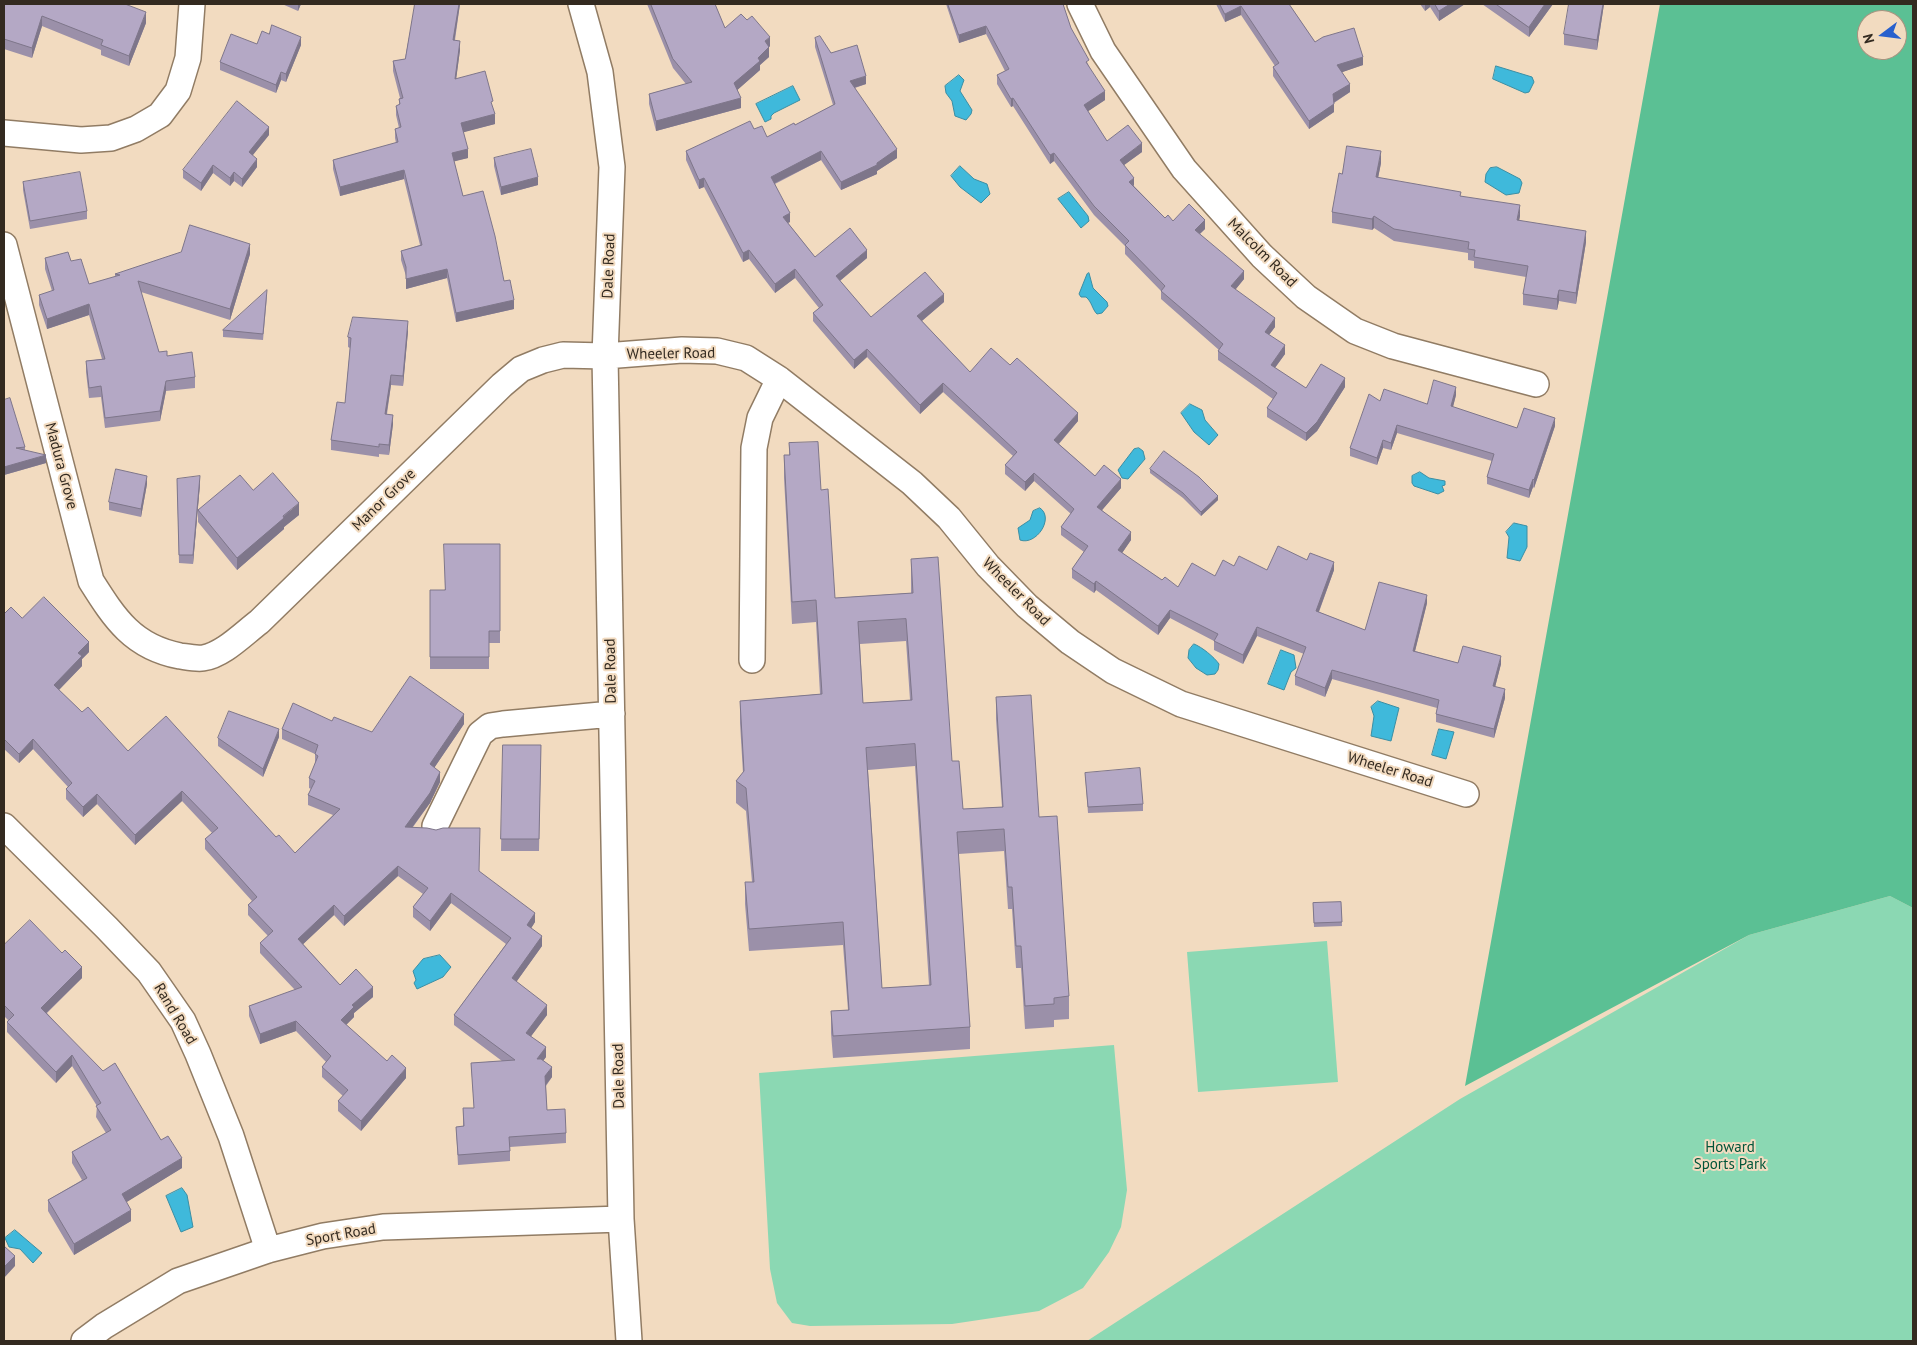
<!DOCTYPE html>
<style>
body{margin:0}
#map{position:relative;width:1917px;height:1345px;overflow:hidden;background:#f2dbc0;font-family:"PT Sans",sans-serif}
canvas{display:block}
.frame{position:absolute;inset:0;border:5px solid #332a20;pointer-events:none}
.north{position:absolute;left:1857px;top:10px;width:50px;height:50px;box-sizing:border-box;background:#f2dbc0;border:1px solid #a69480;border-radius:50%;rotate:255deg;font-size:14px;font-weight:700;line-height:20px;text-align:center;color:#332a20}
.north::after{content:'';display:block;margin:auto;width:18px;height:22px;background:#2860cd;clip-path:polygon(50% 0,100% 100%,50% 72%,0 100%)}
</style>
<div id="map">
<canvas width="1917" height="1345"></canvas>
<div class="frame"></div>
<div class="north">N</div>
</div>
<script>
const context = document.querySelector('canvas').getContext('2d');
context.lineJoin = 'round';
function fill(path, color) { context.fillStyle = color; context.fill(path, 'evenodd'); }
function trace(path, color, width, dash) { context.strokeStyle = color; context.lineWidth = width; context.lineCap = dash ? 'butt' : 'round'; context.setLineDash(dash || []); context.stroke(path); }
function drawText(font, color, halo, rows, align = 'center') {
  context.font = font + ' "PT Sans",sans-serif'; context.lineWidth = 4; context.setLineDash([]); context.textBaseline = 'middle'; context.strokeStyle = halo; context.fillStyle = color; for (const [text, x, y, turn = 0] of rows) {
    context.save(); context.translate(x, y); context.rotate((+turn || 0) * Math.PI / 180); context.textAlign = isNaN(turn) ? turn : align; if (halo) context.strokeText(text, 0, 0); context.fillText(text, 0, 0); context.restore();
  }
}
fill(new Path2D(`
 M1890,896L1913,908V1341H1087L1460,1099L1749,935Z
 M1327,941L1338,1082L1198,1092L1187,952Z
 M1114,1045L1127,1190L1121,1227L1109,1252L1083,1288L1039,1311L952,1324L810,1326L792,1323L777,1303L770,1269L759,1073Z`), '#8bd8b3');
fill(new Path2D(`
 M1660,4H1913V908L1890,896L1749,935L1465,1086ZM1867,20H1897V50H1867Z`), '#5bc094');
const water = new Path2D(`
 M1496,66L1532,77L1534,82L1529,92L1525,93L1493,79Z
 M959,75L964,80L960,91L972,110L971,114L966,120L955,116L952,101L946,93L945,86Z
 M793,86L800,100L774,113L771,116V119L765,122L756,104Z
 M960,166L974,179L987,184L990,194L981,203L960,187L951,176Z
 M1497,167L1520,179L1522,183L1519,193L1506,195L1485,182L1486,174L1490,168Z
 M1069,192L1088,216L1089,221L1081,228L1058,199Z
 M1089,273L1093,288L1107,302L1108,306L1102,313L1097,314C1092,309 1092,302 1086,297H1081L1079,294L1087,274Z
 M1190,404L1202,410L1205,420L1218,435L1209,445L1194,432L1181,413Z
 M1139,448L1143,451L1145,459L1128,479L1122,478L1118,470L1134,449Z
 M1420,472L1429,478L1445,481V485L1442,486L1444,491L1438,494L1414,486L1412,483V476Z
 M1040,508C1055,518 1036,546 1020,540L1018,528L1030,520L1033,511Z
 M1514,523L1527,526V547L1520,561L1507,558L1509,537L1506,532Z
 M1194,644C1202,647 1214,657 1219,664L1218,670L1215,674L1207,675L1196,668L1188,658L1189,650Z
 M1281,650L1294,655L1296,668L1291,672L1284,690L1268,684Z
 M1378,701L1399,708L1391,741L1371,736L1374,716L1371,707Z
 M1439,729L1454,732L1446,759L1432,755Z
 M440,955L451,967L443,977L417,989L414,983L416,980L413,971L423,959Z
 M182,1188L187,1195L193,1227L181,1232L166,1196Z
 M15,1230L42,1253L33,1263L20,1249L9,1247L5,1238Z`);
fill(water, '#3fb9db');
trace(water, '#3b8ea3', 1);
const minor = new Path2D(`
 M581,4L600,72L612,167L605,356L621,1219L629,1341
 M1080,4L1103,51L1184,169L1262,256L1306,297L1355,331L1393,346L1536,384
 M4,133L81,140L111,138L136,129L160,115L178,91L188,58L192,4
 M4,245L91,581C115,619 133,647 180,656C187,657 196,659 203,658C223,655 243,634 259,622L502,385L521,369L543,360L563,355L605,356L682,350L717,351L746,358L779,379L912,483L949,518L988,566L1027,606L1070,642L1113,671L1181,704L1466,794
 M752,660L754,448L760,418L779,379
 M4,826L107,928L149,972L183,1021L198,1054L231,1136L268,1250
 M435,826L480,734L490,726L503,724L612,714
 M84,1341L104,1326L178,1281L268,1250L323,1236L383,1227L621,1219`);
trace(minor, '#917c64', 28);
trace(minor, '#fff', 25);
fill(new Path2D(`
 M4,4L146,23L129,66L101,55V50L42,26L32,58L4,49Z
 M282,4H301L298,11Z
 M415,4H460L455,40L460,50L456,79L493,109L495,124L463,132L468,158L454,161L463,196L504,281L514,309L456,322L447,278L406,289V276L401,260V251L420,245L404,179L340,196L333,169V160L396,143L395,138V129L399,128L396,115V106L399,105V99L400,98L393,71V61L405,59Z
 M647,4H715L725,28L770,46L769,47V57L760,65V70L737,90L741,108L656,131L649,104V94L686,84L673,68Z
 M946,4H1063L1071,28L1105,100L1088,111L1107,141L1142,152L1124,165L1134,186L1165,218L1205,229L1200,234L1244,279L1235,290L1275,327L1269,335L1285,354L1275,368L1306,388L1345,387L1317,431L1306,441L1267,417V408L1273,399L1218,360V351L1219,350L1161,299V291L1125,254V246L1094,215L1054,161L1050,164L1013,106L1011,107L997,84V75L1005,71L986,34L959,43Z
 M1216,4H1289L1315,42L1363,65L1342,72L1350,92L1334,103V112L1309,129L1273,76V67L1275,66L1241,15L1225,22Z
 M1420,4H1465L1439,21L1430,7L1425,11Z
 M1482,4H1553L1529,37Z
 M1604,4L1597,50L1564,45V34Z
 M815,38L866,84L855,88L897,158L877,171V174L841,190L821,160L775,184L790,222L788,223L815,257L867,258L840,281L871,317L944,302L922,321L970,372L1010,365L1078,421L1059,444L1095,476L1121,488L1102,510L1131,540L1122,553L1162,580L1178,587L1215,576L1234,566L1267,570L1307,560L1334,570L1319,612L1365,630L1427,603L1415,651L1458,663L1501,664L1495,687L1505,698L1494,738L1436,722V714L1437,708L1332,679L1325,697L1295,685V676L1304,654L1257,636L1243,664L1214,650V641L1170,618L1158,635L1096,590L1094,593L1072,578V569L1084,552L1061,535V527L1071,514L1034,481L1025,491L1005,474V465L1013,456L943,392L920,414L867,357L854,369L813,321V313L819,308L795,278L775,293L749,259L743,262L704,187L699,189L686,160V151L754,129L767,137L795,125L833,105L815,47Z
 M257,44L301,45L286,82L281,80L276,93L220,70V62Z
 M269,135L252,155L257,167L242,187L234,181L230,186L213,173L201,191L183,178V170Z
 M494,158L538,185L501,195L494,166Z
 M1381,163L1378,178L1461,196L1520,216L1519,220L1586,242L1576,304L1559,301L1557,310L1523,305V294L1526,277L1474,268V261L1468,260V253L1394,241L1374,228L1372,230L1332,223V212L1342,174Z
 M23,182L87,211V219L30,229L23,190Z
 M250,254L230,320L141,292L159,352L167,356L195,377V388L166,391L160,421L105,428L101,397L89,398L86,372V361L102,359L89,315L47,329L39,305V295L52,291L45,269V258L71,261L89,284L115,277V274Z
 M267,296L263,340L223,337V330Z
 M408,331L403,386L391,385L387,414L393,424L389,455L379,454V457L331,450V440L345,403L350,348L348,347V337Z
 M1456,395L1453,407L1517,428L1555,426L1534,488L1533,487L1529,498L1487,484V477L1492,461L1397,433L1391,450L1383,448L1377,465L1350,456V448L1380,401L1427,404Z
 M4,400L25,447V450L46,463L4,475Z
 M789,443L821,490L835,598L911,593V559L952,761L963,809L1002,807L996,719V697L1039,817L1069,996V1019L1054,1020V1027L1025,1029L1021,968H1016L1012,909H1008L1004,851L958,854L970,1027V1049L833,1058L831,1033V1011L848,1010L843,945L749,951L745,904V882H752L746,811L736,803V781L743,773L740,723V701L820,694L816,622L792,624L784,478V455H789ZM906,641L910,700L863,703L860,644ZM915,766L929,985L882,988L868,770Z
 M1150,469L1218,500L1201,516L1183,498L1150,473Z
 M177,479L200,484L193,564L179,563Z
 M147,484L141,517L109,510V502Z
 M253,490L299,515L284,527V529L237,570L198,522V510Z
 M500,544V643H489V669H430V590H444Z
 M4,614L22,618L89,652L82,659V666L59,690L82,712L128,751L276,837L295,853L333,815L308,805V795L311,789L309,788V778L315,764V754L282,739V729L332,721L372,732L464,724L434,768L440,782L430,803L413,827L479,871L535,922L531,928L542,946L516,982L547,1015L531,1036L546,1057L543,1061L552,1077L546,1086L547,1110L566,1133V1143L510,1147V1161L458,1165L456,1127L463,1126V1108H474L471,1063L502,1061L454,1025V1015L506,944L451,903L430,931L413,917V907L423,894L398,876L344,926L334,915L303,944L340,985L373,997L354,1013V1017L346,1025L406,1078L361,1131L338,1111V1101L343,1096L322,1077V1067L326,1062L296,1031L260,1044L249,1016V1006L295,990L260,953V943L268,936L248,915V905L252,901L205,849V839L212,833L182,801L135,845L97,804L83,817L66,799V789L68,787L33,749L19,763L4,749Z
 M279,737L263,777L218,746V738Z
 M503,745H541L539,851H501Z
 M1085,773L1143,804V811L1088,813Z
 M1341,902L1342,926L1314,927L1313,903Z
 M4,945L82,978L47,1013L161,1140L182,1168L126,1202L131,1221L74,1255L48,1211V1200L82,1180L72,1163V1152L106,1133L96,1117L97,1106L72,1066L56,1083L7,1032V1022L8,1020L4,1016Z`), '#9b90a9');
fill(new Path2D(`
 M298,4H301L298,11Z
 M459,4H460L453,49V40Z
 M1425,4H1430V7L1425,11Z
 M1450,4H1465L1439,21V11Z
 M1545,4H1553L1529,37V27Z
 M1603,4H1604L1597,50V40Z
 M1241,6V15L1225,22V14Z
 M146,12V23L129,66V56Z
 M42,16V26L32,58V48Z
 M986,26V34L959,43V35Z
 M301,37V45L286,82V74Z
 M770,37V46L765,51V41Z
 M460,41V50L455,88V79Z
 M769,47V57L760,65V70L734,93V83L758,58Z
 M1363,57V65L1337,74V65Z
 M281,72V80L276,93V85Z
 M866,76V84L850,89V81Z
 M1350,84V92L1333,103V94Z
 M1105,91V100L1084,114V105Z
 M741,98V108L656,131V121Z
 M1013,98V106L1011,107V99Z
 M1334,104V112L1309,129V121Z
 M495,114V124L461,133V123Z
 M269,127V135L249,160V152Z
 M1142,143V152L1120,168V160Z
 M468,149V158L452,162V153Z
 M897,149V158L877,171V174L841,190V182L877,163Z
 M821,151V160L771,185V177Z
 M1381,151V163L1376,188V177Z
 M1054,153V161L1050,164V155Z
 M257,159V167L242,187V179Z
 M213,165V173L201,191V183Z
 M404,170V179L340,196V187Z
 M234,172V181L230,186V178Z
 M538,177V185L501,195V187Z
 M704,178V187L699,189V180Z
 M1134,178V186L1129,182Z
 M1520,205V216L1517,231V220Z
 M790,213V222L783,225V217Z
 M1374,216V228L1372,230V219Z
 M1205,220V229L1195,238V230Z
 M1586,231V242L1576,304V293Z
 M250,244V254L230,320V309Z
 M749,250V259L743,262V253Z
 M867,250V258L836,284V276Z
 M447,269V278L406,289V279Z
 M795,269V278L775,293V284Z
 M1244,271V279L1231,295V286Z
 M1559,290V301L1557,310V299Z
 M944,294V302L917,325V316Z
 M514,300V309L456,322V313Z
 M89,304V315L47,329V319Z
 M1275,318V327L1265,340V332Z
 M408,321V331L403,386V376Z
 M1285,345V354L1271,373V365Z
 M867,349V357L854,369V360Z
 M391,375V385L385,423V414Z
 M1345,378V387L1317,431L1306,441V433Z
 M166,381V391L160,421V411Z
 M943,383V392L920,414V405Z
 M1456,387V395L1451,414V406Z
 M1078,413V421L1054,449V440Z
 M393,415V424L389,455V445Z
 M1555,418V426L1534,488V480Z
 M1397,425V433L1391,450V443Z
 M1383,440V448L1377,465V458Z
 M46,455V463L4,475V467Z
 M1034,473V481L1025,491V482Z
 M147,476V484L141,517V509Z
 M200,476V484L193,564V555Z
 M1121,479V488L1097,516V507Z
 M1533,479V487L1529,498V490Z
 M1218,496V500L1201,516V512Z
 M299,503V515L284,527V529L237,570V558Z
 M1131,532V540L1118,559V550Z
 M1334,562V570L1316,619V611Z
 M1096,581V590L1094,593V584Z
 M1427,595V603L1413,659V651Z
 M1170,610V618L1158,635V626Z
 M1257,627V636L1243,664V655Z
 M89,642V652L82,659V666L54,695V685L78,653Z
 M1501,656V664L1493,695V686Z
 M1332,670V679L1325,697V688Z
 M1505,689V698L1494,738V729Z
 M464,714V724L430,774V764Z
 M279,729V737L263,777V769Z
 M33,739V749L19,763V754Z
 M440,772V782L430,803L405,837V827Z
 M182,791V801L135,845V835Z
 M97,794V804L83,817V807Z
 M398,866V876L344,926V916Z
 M451,893V903L430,931V921Z
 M334,905V915L298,949V939Z
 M535,913V922L527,935V925Z
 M542,936V946L512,988V978Z
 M82,967V978L41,1018V1008Z
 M373,987V997L354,1013V1017L341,1030V1020L352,1005Z
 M547,1005V1015L526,1043V1033Z
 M296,1021V1031L260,1044V1034Z
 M546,1047V1057L537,1069V1059Z
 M72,1055V1066L56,1083V1072Z
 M552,1067V1077L545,1086V1076Z
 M406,1068V1078L361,1131V1121Z
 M182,1158V1168L122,1205V1194Z
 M131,1210V1221L74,1255V1244Z
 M15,1256V1266L4,1278V1267Z`), '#7e768a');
const building = new Path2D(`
 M4,4H125L146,12L129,56L101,45L103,40L42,16L32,48L4,39Z
 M415,4H459L453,40L460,41L455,79L485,71L493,101L491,102L495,114L461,123L468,149L452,153L463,196L483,191L495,236L504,281L510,280L514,300L456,313L447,269L406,279V267L401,251L422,245L404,170L340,187L333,160L398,142L395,129L401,127L396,106L400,104L399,99L403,98L393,61L405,59Z
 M651,4H715L725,28L741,14L747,20L752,16L770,37L765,41L769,47L758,58L760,61L734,83L741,98L656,121L649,94L692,82L673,59Z
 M948,4H1063L1071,28L1089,60L1086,62L1105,91L1084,105L1107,141L1128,125L1142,143L1120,160L1134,178L1129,182L1165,218L1168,215L1173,221L1189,204L1205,220L1195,230L1244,271L1231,286L1275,318L1265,332L1285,345L1271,365L1306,388L1321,364L1345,378L1317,422L1306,433L1267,408L1277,393L1218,351L1223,344L1161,291L1165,286L1125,245L1129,241L1094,206L1054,153L1050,155L1013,98L1011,99L997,75L1009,69L986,26L959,35Z
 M1220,4H1289L1315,42L1323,37L1354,28L1363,57L1337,65L1350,84L1333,94L1334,104L1309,121L1273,67L1279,63L1241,6L1225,14Z
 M1435,4H1450L1439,11Z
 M1496,4H1545L1529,27Z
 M1569,4H1603L1597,40L1564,34Z
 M272,25L301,37L286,74L281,72L276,85L220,62L231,34L257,44L262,31L269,34Z
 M820,36L831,53L857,45L866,76L850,81L897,149L877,163V165L841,182L821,151L771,177L790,213L783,217L815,257L850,228L867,250L836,276L871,317L925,272L944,294L917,316L970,372L991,348L1010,365L1017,358L1078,413L1054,440L1095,476L1104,465L1121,479L1097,507L1131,532L1118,550L1162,580L1165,577L1178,587L1192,563L1215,576L1223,560L1234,566L1239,556L1267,570L1278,546L1307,560L1310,553L1334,562L1316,611L1365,630L1379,582L1427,595L1413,651L1458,663L1463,646L1501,656L1493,686L1505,689L1494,729L1436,714L1439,700L1332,670L1325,688L1295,676L1306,647L1257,627L1243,655L1214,641L1218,634L1170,610L1158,626L1096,581L1094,584L1072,569L1088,546L1061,527L1074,509L1034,473L1025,482L1005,465L1017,452L943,383L920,405L867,349L854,360L813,313L823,305L795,269L775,284L749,250L743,253L704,178L699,180L686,151L750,121L754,129L762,126L767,137L794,123L795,125L835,104L815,38Z
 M237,101L269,127L249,152L257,159L242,179L234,172L230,178L213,165L201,183L183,170Z
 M1347,146L1381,151L1376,177L1461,192L1460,196L1520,205L1517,220L1586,231L1576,293L1559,290L1557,299L1523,294L1528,266L1474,257L1475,250L1468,249L1469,242L1394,229L1374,216L1372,219L1332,212L1339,173L1342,174Z
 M531,149L538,177L501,187L494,158Z
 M80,172L87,211L30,221L23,182Z
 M190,225L250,244L230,309L138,281L159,352L167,351V356L192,352L195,377L166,381L160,411L105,418L101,386L89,388L86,361L105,359L89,304L47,319L39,295L54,290L45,258L68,252L71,261L81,259L89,284L120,275L115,274L181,252Z
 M267,290L263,334L223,330Z
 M353,317L408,321L403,376L391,375L385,414L393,415L389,445L379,444V447L331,440L337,402L345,403L351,338L348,337Z
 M1434,380L1456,387L1451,406L1517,428L1524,408L1555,418L1534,480L1533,479L1529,490L1487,477L1494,454L1397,425L1391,443L1383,440L1377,458L1350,448L1369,394L1380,401L1384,389L1427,404Z
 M10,398L25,447L16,448L46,455L4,467V400Z
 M818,442L821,490L828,489L835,598L913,593L911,559L938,557L952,761H959L963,809L1003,807L996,697L1031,695L1039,817L1057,816L1069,996L1054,998V1004L1025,1006L1021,946H1016L1012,887H1008L1004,829L957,832L970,1027L833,1036L831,1011L849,1010L843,922L749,929L745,882H754L746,788L736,781L744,771L740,701L822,694L816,600L792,602L784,455H790L789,443ZM906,619L912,700L863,703L858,622ZM915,744L931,985L882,988L866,748Z
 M1164,451L1199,477L1218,496L1201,512L1183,493L1150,469Z
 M116,469L147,476L141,509L109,502Z
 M273,473L299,503L283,516L284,518L237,558L198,510L240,475L253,490Z
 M200,476L193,555H179L177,479Z
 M444,544H500V631H489V657H430V590H445Z
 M44,597L89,642L78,653L82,656L54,685L82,712L88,707L128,751L166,716L276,837L279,835L295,853L340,809L308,795L315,781L309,778L318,756L315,754L318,745L282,729L293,703L332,721L334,717L372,732L410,676L464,714L430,764L440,772L430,793L405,827L427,828L436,830L443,828H480L479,871L535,913L527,925L542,936L512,978L547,1005L526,1033L546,1047L537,1059H541L552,1067L545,1076L547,1110L565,1109L566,1133L509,1137L510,1151L458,1155L456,1127L464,1126L463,1108H474L471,1063L515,1060L454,1015L511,938L451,893L430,921L413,907L428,888L398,866L344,916L334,905L298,939L340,985L356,969L373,987L352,1005L354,1007L341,1020L387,1061L392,1055L406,1068L361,1121L338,1101L348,1090L322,1067L331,1056L296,1021L260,1034L249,1006L302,987L260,943L273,931L248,905L257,897L205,839L218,828L182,791L135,835L97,794L83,807L66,789L72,783L33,739L19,754L4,739V614L11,607L22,618Z
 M229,711L279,729L263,769L218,738Z
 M503,745H541L539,839H501Z
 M1140,768L1143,804L1088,807L1085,773Z
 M1341,902L1342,922L1314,923L1313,903Z
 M30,920L62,953L65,950L82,967L41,1008L103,1071L115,1063L161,1140L168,1136L182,1158L122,1194L131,1210L74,1244L48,1200L87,1178L72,1152L111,1130L96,1106L101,1103L72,1055L56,1072L7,1022L14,1015L4,1005V945Z
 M4,1246L15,1256L4,1267Z`);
fill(building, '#b4a8c5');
trace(building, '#7e768a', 1);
drawText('15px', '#332a20', '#f2dbc0', [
 ["Malcolm Road",1262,253,45],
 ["Dale Road",609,266,-88],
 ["Wheeler Road",671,354,-1],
 ["Madura Grove",61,466,75],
 ["Manor Grove",384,500,-44],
 ["Wheeler Road",1016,592,45],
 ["Dale Road",611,671,-91],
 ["Wheeler Road",1390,770,17],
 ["Rand Road",175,1014,59],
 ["Dale Road",619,1076,-91],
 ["Sport Road",341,1235,-10]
]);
drawText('15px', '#005539', '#f2dbc0', [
 ["Howard",1730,1148],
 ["Sports Park",1730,1165]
]);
</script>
